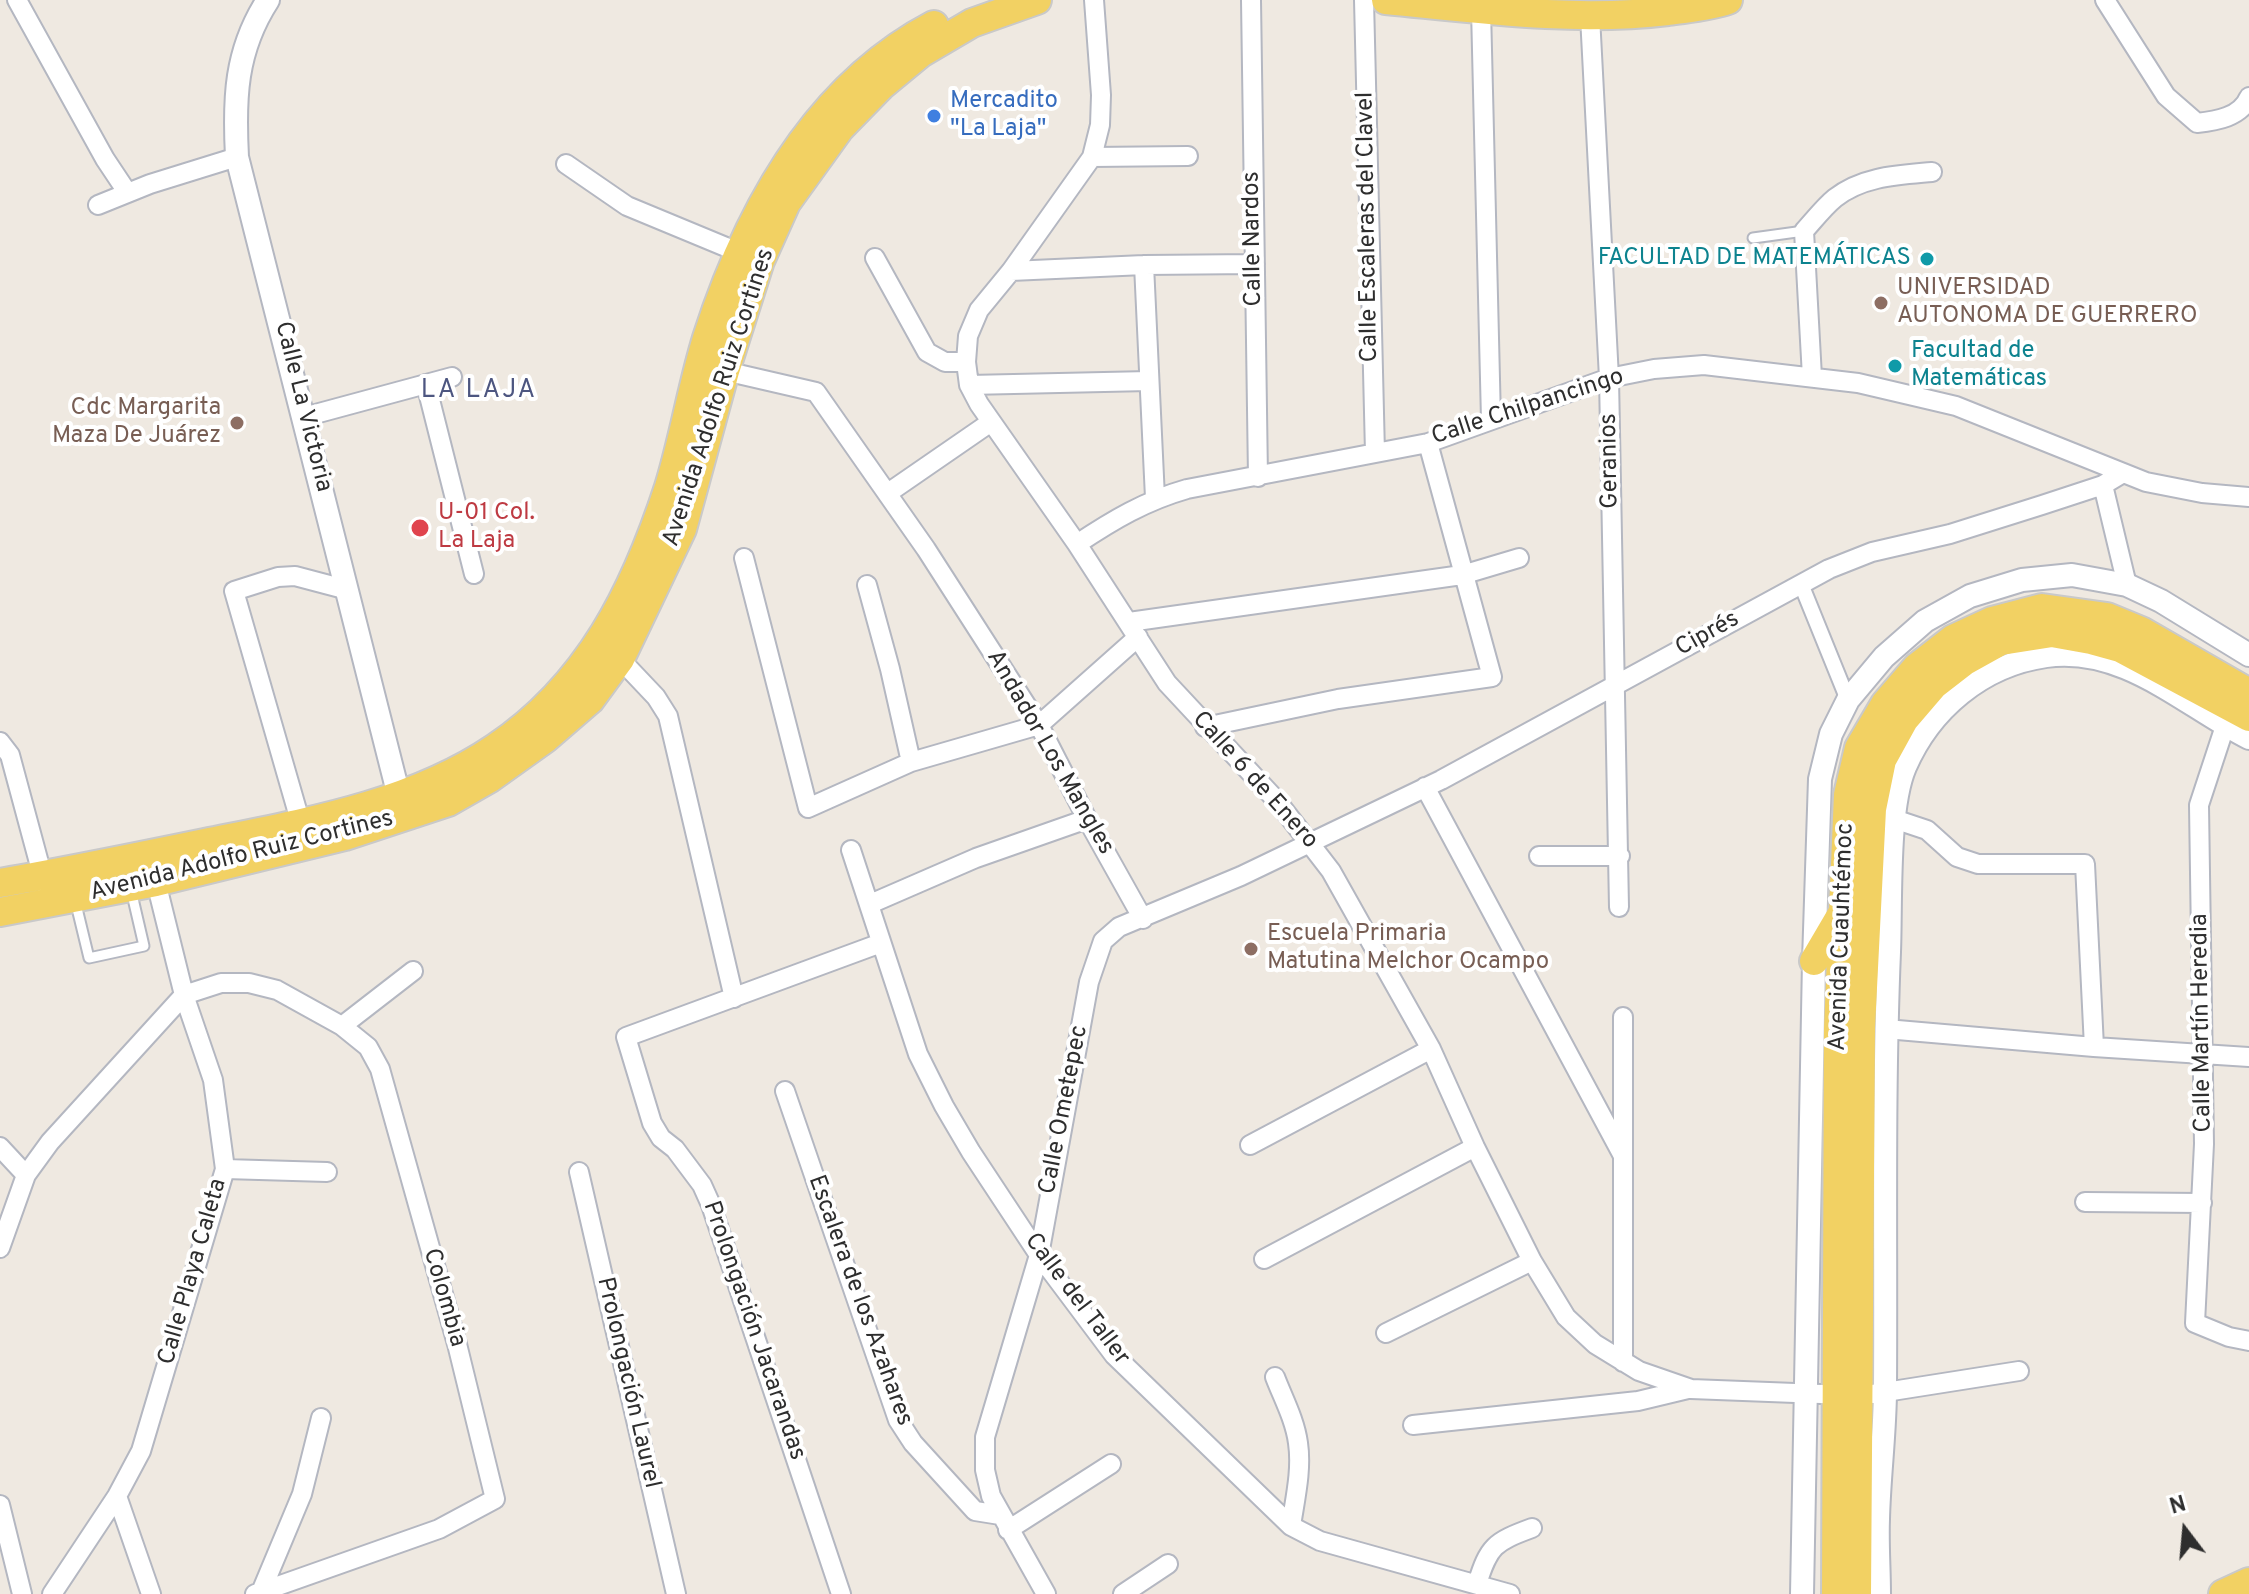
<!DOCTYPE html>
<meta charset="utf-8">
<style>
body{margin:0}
#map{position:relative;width:2249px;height:1594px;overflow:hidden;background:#efe9e1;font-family:Overpass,sans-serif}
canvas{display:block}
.north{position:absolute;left:2145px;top:1490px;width:80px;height:80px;-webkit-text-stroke:6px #fff;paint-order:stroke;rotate:344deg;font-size:22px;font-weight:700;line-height:32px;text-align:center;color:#2e2e2e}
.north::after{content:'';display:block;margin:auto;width:28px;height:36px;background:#2e2e2e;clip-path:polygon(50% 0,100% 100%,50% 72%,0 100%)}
</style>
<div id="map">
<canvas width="2249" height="1594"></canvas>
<div class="north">N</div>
</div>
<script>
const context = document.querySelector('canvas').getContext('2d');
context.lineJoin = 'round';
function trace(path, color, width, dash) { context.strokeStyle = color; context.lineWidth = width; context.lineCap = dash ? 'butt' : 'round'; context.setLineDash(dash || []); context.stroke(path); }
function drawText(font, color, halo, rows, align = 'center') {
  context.font = font + ' Overpass,sans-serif'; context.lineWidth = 8; context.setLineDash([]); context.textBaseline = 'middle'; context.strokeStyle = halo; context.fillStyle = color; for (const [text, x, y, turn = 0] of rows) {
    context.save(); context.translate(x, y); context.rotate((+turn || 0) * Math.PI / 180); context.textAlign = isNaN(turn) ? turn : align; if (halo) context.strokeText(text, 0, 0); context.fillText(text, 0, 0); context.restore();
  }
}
const service = new Path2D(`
 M1753,238L1804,231
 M75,900L89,958L144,946L131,890`);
const pedestrian = new Path2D(`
 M1801,584L1848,700`);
const minor = new Path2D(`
 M17,0L105,159L127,192
 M1094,0L1101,95L1100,125L1092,157L1011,271L979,310L968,336L966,362L969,385L979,404L1077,544L1167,683L1277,801L1331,871L1431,1049L1475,1147L1532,1261L1566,1317L1595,1344L1639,1371L1691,1389L1847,1395
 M1251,0L1258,477
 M1364,0L1375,453
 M2105,0L2166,96L2197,123C2216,121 2241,117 2249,97
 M1481,9L1491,420
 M1590,16L1609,378L1619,907
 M1092,157L1188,156
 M566,164L627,206L738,252
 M98,205L150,184L237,157
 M875,258L927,352L945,362H966
 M1144,265L1155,498
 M1011,271L1144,265L1255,264
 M725,371L816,392L926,549L1039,725L1087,819L1143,919
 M1812,377L1804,231C1814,220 1824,207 1835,198C1863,176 1899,175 1932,172
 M426,384L474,574
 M969,385L1149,381
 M304,417L452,377
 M2103,485L2127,585
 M888,493L991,422
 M1077,544C1113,520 1145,501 1187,489L1428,443L1609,378L1654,369L1704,365L1858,383L1956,406L2146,482L2202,493L2249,497
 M744,558L808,808L911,762L1039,725L1138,637
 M867,585L890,669L911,762
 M1129,622L1462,575L1519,558
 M620,659L656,697L668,716L734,998
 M2225,726L2199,805L2204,1144L2195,1323L2229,1337L2249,1341
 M1205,727L1338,699L1492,677L1428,443
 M0,742L10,755L45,885
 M1425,787L1622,1154
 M1894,819L1927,830L1957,857L1978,864H2085L2094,1047
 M301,824L234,591L278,577L295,576L348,590
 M851,850L918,1054L944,1106L971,1152L1039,1255L1114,1355L1291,1526L1320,1541L1510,1594
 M1539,856H1620
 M870,904L976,858L1087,819
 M1623,1017V1362
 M342,1026L413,971
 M1886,1029L2094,1047L2249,1057
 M785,1091L898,1420L913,1443L975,1511L1000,1515
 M1250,1145L1431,1049
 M0,1147L26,1175
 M225,1169L327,1172
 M579,1172L676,1594
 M2085,1202L2202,1203
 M0,1248L26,1175L50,1142L184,995L221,983H249L277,990L342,1026L368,1047L380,1069L457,1344L495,1499L439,1529L255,1594
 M1264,1259L1475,1147
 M1386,1333L1532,1261
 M1275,1377C1283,1398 1295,1420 1298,1443C1302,1470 1295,1499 1291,1526
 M1873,1394L2019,1371
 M1413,1425L1638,1401L1688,1389
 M117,1496L151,1594
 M0,1505L22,1594
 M1008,1530L1111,1464
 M1477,1584C1489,1546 1494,1542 1532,1528
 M261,1592L302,1494L321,1418
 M52,1594L117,1496L141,1451L225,1169L213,1080L184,995L156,882
 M841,1594L711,1205L702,1185L675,1149L661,1138L652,1123L626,1037L881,943
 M1046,1594L991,1496L985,1470V1437L1039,1255L1089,982L1103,941L1119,927L1241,876L1441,780L1829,569L1872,552L1950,534L2042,505L2103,485L2123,473
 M1123,1594L1168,1564`);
const tertiary = new Path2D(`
 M268,0C235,51 234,99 237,157L402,808
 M1802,1594L1814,961L1820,779L1831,734L1848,700L1884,657L1925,621L1970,596L2022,580L2072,575L2127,585L2161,601L2249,655
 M1879,1594C1879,1569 1877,1544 1878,1519C1879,1476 1885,1432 1885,1389C1886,1243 1883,1098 1889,952C1891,903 1887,809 1905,767C1930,709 1982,665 2046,656C2124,645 2184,705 2249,738`);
const primary = new Path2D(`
 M1386,0C1479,9 1574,22 1668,11C1688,8 1708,7 1728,0
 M0,883C69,871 137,857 205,843C303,823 411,805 495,748C589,685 635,591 669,487C684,438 692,387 707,338C747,214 814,88 934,25
 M0,912L156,882L345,836L448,802L490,778L546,738L590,700L620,659L682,529L725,371L760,261L786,203L840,128L881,86L921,53L972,23L1037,0
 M1814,961L1841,915
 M1836,1594L1838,1029L1848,795L1859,748L1885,704L1917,667L1953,639L1992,621L2042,608L2107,617L2141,631L2249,693
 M1857,1594L1861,1027L1872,809L1882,760L1904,720L1934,685L1965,661L2001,641L2052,633L2091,640L2120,648L2249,717
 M2223,1594L2249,1582`);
trace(service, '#b4b7c1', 13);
trace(pedestrian, '#b4b7c1', 18);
trace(minor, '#b4b7c1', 22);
trace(tertiary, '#b4b7c1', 26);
trace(primary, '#c9c9c9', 32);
trace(service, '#fff', 9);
trace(pedestrian, '#fff', 14);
trace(minor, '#fff', 18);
trace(tertiary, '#fff', 22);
trace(primary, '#f2d163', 28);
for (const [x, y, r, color] of [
 [934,116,8,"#3f7fe0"],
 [1927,259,8,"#0f9aa8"],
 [1881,303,8,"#8d6e63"],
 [1895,366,8,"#0f9aa8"],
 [237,423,8,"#8d6e63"],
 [420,528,10,"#e0444e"],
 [1251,949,8,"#8d6e63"]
]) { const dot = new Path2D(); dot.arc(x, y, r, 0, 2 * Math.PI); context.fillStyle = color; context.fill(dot); trace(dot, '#fff', 3); }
drawText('24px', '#366cbe', '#fff', [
 ["Mercadito",950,102],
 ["\"La Laja\"",950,130]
], 'left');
drawText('24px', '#2e2e2e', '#fff', [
 ["Calle Escaleras del Clavel",1369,227,-91],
 ["Calle Nardos",1254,239,-91],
 ["Avenida Adolfo Ruiz Cortines",720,398,-72],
 ["Calle La Victoria",302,407,76],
 ["Calle Chilpancingo",1528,408,-18],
 ["Geranios",1611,461,-91],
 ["Ciprés",1708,635,-29],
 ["Andador Los Mangles",1049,753,60],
 ["Calle 6 de Enero",1254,781,48],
 ["Avenida Adolfo Ruiz Cortines",242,857,-14],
 ["Avenida Cuauhtémoc",1843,937,-88],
 ["Calle Martín Heredia",2203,1023,-91],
 ["Calle Ometepec",1065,1110,-79],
 ["Calle Playa Caleta",194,1272,-74],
 ["Colombia",443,1298,74],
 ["Calle del Taller",1076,1300,53],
 ["Escalera de los Azahares",859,1301,70],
 ["Prolongación Jacarandas",753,1331,71],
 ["Prolongación Laurel",627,1383,77]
]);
drawText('24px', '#0d838f', '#fff', [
 ["FACULTAD DE MATEMÁTICAS",1911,259],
 ["Facultad de",1911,352,"left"],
 ["Matemáticas",1911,380,"left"]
], 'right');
drawText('24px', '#785e54', '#fff', [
 ["UNIVERSIDAD",1897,289],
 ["AUTONOMA DE GUERRERO",1897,317],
 ["Cdc Margarita",221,409,"right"],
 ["Maza De Juárez",221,437,"right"],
 ["Escuela Primaria",1267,935],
 ["Matutina Melchor Ocampo",1267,963]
], 'left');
drawText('24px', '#be3a42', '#fff', [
 ["U-01 Col.",438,514],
 ["La Laja",438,542]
], 'left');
context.letterSpacing = '2px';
drawText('26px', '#4d5680', '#fff', [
 ["LA LAJA",479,392]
]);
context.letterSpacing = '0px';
</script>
